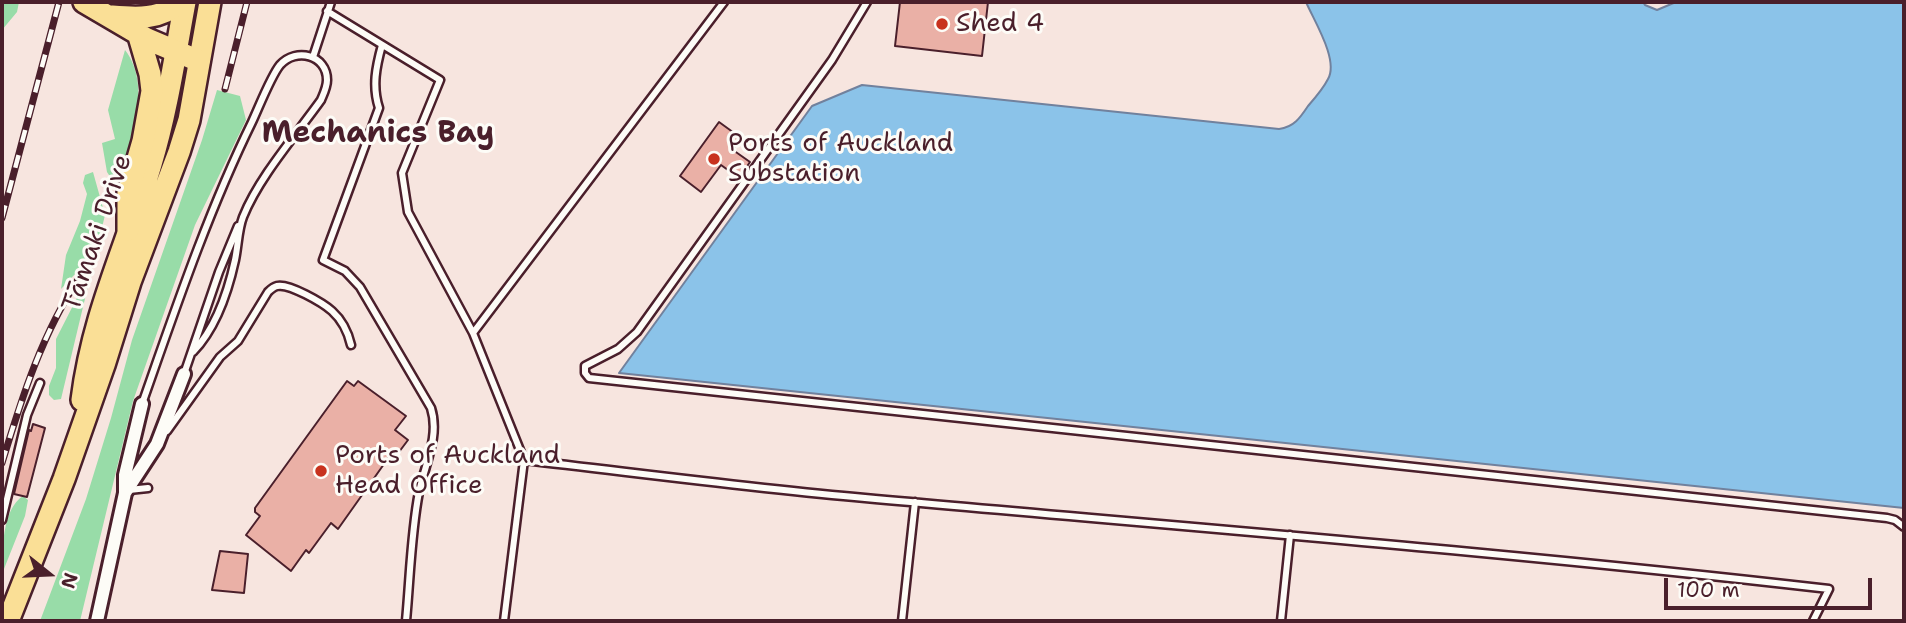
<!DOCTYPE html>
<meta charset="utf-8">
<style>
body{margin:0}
#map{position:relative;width:1906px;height:623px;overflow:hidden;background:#f7e5df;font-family:"Shantell Sans",sans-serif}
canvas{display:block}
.frame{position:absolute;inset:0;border:4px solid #4a1f2b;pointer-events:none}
.north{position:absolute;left:14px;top:539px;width:70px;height:70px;-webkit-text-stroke:5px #fdfcf7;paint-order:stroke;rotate:108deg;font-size:19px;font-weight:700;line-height:28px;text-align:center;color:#4a1f2b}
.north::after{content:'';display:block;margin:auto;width:24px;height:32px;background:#4a1f2b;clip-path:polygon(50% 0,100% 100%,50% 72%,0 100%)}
.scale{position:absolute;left:1664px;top:578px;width:208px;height:32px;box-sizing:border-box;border:4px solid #4a1f2b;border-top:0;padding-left:9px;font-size:21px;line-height:24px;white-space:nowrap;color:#4a1f2b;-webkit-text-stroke:5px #fdfcf7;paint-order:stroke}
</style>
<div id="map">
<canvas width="1906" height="623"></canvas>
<div class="frame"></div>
<div class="north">N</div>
<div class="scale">100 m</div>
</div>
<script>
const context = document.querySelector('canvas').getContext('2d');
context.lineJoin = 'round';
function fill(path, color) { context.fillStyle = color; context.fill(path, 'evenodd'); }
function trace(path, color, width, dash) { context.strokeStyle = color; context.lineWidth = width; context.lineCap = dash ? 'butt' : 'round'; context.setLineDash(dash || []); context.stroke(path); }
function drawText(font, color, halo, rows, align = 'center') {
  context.font = font + ' "Shantell Sans",sans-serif'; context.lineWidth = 6; context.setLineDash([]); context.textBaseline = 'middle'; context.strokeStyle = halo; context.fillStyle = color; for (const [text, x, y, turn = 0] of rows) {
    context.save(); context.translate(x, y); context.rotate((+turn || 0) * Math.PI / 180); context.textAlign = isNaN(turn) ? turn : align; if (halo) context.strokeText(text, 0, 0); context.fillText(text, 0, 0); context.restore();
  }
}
fill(new Path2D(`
 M2,2H19L17,12L2,30Z
 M125,50C152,85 132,139 119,176L111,178L107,172L102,143L115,139L108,110Z
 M217,90L240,96L246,120L195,225L133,401L80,621H40L86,499L111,418L132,340L202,140Z
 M93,172L105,215L61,399L54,400L49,395V386L56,368V339L86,280L76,273L61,289L66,255L80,221L87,194L83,183L85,175Z
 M23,496L28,500L25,516L2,574C2,552 2,509 23,496Z`), '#98dca8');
const water = new Path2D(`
 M1306,2H1643L1645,5L1657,10L1676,2H1904V508L619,373L812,106L862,85L1279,129C1294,127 1300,118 1308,106C1315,98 1323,89 1328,79C1339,60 1314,21 1306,2Z`);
fill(water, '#8bc3e9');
trace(water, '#71819d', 2);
const building = new Path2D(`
 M900,2H988L982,56L895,46Z
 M719,122L741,138L733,150L750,162L739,178L721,165L701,192L680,176Z
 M347,381L354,386L358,381L406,416L395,430L408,440L393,460L389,457L338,529L331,523L309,553L306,550L291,571L246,535L260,516L255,512V508Z
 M33,424L45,428L27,497L14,494L29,430L31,431Z
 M220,551L248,554L244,593L212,590Z`);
fill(building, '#eab0a6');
trace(building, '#4a1f2b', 2);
const service = new Path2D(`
 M867,2L832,60L637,332L618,349L585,366V373L589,378L1887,518L1895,520L1904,527
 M327,11L440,80L402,173L408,212L473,333
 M382,45C376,67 372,86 379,108L323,260L345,271L360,287L431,408C440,436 425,464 419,492C411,533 410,579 406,621
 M313,57L331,2
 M184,374L219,272L238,226
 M142,404C175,310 208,212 252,122C259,107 271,76 280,65C296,47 327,55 327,80C327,87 324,93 321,100C296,135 259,177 243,217C238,230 238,246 235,260C228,292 216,328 193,352
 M167,431L220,357L238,341L268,292C271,289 273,287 277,286C289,283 323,303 332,311C342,320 348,332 351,345
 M524,460C638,473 751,488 865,498C1186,527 1508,552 1829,589L1813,621
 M129,490L148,488
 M2,520L27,415L40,383
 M504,621L524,460L473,333L724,2
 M902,621L915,502
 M1281,621L1290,535`);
const minor = new Path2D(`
 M125,493L157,444L184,374
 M97,621L125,493V475L142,404`);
const primary = new Path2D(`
 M82,400C93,312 127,246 151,164C167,111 175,56 185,2
 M8,621L64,479L104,365L130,282L179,152L189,120L210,2`);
const trunk = new Path2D(`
 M84,2L147,39L199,61
 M112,16C136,18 161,20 179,2
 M128,230V193L143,141L152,91L150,74L138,33`);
trace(service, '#4a1f2b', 11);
trace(minor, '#4a1f2b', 18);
trace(primary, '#4a1f2b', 26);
trace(trunk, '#4a1f2b', 26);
trace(service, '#fdfcf7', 6);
trace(minor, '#fdfcf7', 12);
trace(primary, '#fadf96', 21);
trace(trunk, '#fadf96', 21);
const rail = new Path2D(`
 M225,89L247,2
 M2,218L59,2
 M2,463C22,397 42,333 81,275`);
trace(rail, '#4a1f2b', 7);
trace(rail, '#fdfcf7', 4.5, [13]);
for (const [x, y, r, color] of [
 [942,24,7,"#c8321e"],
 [714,159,7,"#c8321e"],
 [321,471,7,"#c8321e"]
]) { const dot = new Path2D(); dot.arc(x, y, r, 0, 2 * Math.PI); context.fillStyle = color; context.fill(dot); trace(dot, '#fdfcf7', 2.5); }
drawText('26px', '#4a1f2b', '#fdfcf7', [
 ["Shed 4",956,24],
 ["Ports of Auckland",728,144],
 ["Substation",728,174],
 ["Ports of Auckland",335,456],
 ["Head Office",335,486]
], 'left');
drawText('26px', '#4a1f2b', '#fdfcf7', [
 ["Tāmaki Drive",98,233,-71]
]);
drawText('bold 30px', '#4a1f2b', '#fdfcf7', [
 ["Mechanics Bay",378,134]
]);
</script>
